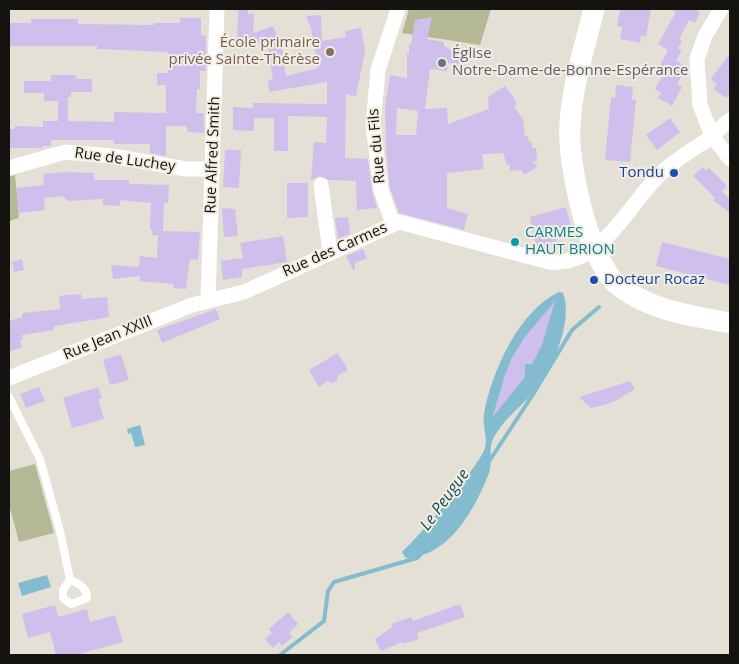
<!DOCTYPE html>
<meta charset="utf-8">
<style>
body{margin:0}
#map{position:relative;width:739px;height:664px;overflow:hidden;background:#e5e0d6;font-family:"Open Sans",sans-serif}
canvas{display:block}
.frame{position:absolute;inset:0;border:10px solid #151310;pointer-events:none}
</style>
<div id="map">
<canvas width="739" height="664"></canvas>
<div class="frame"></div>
</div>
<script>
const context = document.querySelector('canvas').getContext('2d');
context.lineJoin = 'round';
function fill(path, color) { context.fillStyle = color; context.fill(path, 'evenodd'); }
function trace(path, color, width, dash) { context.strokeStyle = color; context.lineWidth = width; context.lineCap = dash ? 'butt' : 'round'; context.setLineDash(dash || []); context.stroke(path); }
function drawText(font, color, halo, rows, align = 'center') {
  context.font = font + ' "Open Sans",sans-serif'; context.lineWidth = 4; context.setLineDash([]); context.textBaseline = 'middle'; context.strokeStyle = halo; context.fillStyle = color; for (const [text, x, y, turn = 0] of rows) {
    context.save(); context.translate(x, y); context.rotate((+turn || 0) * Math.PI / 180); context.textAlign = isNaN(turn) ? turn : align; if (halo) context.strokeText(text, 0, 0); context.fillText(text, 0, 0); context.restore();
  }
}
fill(new Path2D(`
 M409,9H491L480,45L402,33Z
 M15,175L19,218L9,221V177Z
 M35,464L54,533L19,542L9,504V471Z`), '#b4b894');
fill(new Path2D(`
 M559,292L563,293C573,319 555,362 540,384C527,403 504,417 493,439C488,449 493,462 489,473C475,509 449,557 406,558L402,552C417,539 480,465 485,448C488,438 482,425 484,414C491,373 519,310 559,292Z
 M140,425L145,445L135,447L131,433L128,434L127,429Z
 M47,575L51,587L22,596L18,583Z`), '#83bccf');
trace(new Path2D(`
 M488,463L532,396L572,330L599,307
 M280,655L324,621L328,591L334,582L417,558L420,555`), '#83bccf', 4);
fill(new Path2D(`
 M238,9H248V14H254L253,33L273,26L282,48L286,76L318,68L311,28L306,16L321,15L322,41L346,37L345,31L361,28L365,51L356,96L346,94L345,158L368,159L372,191L377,208L357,210L356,181L329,180L320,176L311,180L314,142L326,143L327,117L288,116V151H274V118H254V131L233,130V107L253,108V103L327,104V82L269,92L268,80L273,79L267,43L237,46Z
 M620,9H651L646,37L641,35L640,43L620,39L622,27L617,26Z
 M670,9H696L700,13L695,23L689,20L679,39L682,41L678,48L682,50L676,60L682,64L679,71L683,73L677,84L682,87L672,106L658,98L661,93L655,89L662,76L659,74L662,69L659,67L668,50L658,44L676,12Z
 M432,17L427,39L444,42V46L452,51L461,53L459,64L448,63L447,71L430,69L425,109L447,108L448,124L489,109L488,97L505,86L514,98L517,105L514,106L523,120L525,136H528L529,142L531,141L533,148H536L537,161H533L537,167L524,175L521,170L510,171V165H507L503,153L482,154L484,169L447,173V208L468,214L464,230L399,213L390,188L386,151L385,106L390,75L407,78V53L409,54V44H411L415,20ZM397,108L418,111L416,135H396Z
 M180,18H201V35L206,36V71H200V89H197L196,113H204V133L188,132L186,126H166V156L150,153V144H114V140H51V146H42V148H9V129H15V126L43,127V121H58V101H44V93H24V81H51V75H77L76,79H92V92H71V97H68V121L114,122V112L166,113V85H157V73H168V52L97,49V46H9V23H31V19H78V24L154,25V23H180Z
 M730,53V93L726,98L713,89L717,84L711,79Z
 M616,85L633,87L632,99L636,100L630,162L605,160L611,97L615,98Z
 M670,118L680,132L657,150L646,135Z
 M225,150H241L239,188L223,187Z
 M703,167L706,170L709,168L727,186L722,191L730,199V213L713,200L718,195L715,198L693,176Z
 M63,172L94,173V180H129V184L169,185L168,203H164L163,231L200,232L198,260L190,259L186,289L173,288L174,284L139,281L140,276L113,279L111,265L139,267L140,256L157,258L158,235H152L153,230L150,229L151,203L120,200V206L103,205V199L68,201L63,196L44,198L45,210L19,213L16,188L44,185L43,174Z
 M287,183H308V217L287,218Z
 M566,207L571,226L555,229L557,241L536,246L530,217Z
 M222,208L235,209L238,236L224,237Z
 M348,217L350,234L338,239L335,218Z
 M283,236L287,262L242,269V277L223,280L221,261L243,258L240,243Z
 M662,242L730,259V285L656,266Z
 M363,249L367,258L355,263V269L353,270L346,256Z
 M22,259L24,270L14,272L12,262Z
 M81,294L82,299L107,297L109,317L54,326V330L22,335L23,339L20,340L22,348L9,351V321L22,317V313L60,309L59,296Z
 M555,301L542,345L532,364H525V377L492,418L505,375L512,358L524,338Z
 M216,309L220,319L162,343L157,330Z
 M338,353L348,370L338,375L337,381L333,383L328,381L319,387L309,370Z
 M121,354L129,380L110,385L103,360Z
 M630,381L635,389L617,400L604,405L591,408L579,397Z
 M39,387L45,401L26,408L20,394Z
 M98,387L102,398L98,399L104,419L72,428L63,398Z
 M460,604L465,617L417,633L419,639L403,644L402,642L381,651L375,639L392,627L391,624L411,617L413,621Z
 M55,605L58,617L87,609L90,622L115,615L123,642L76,655H56L50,632L28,638L22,614Z
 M288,612L298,624L289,633L293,637L282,646L279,642L273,648L265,639L272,633L269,629Z`), '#cfbfec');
trace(new Path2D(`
 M9,397L40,459L60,531L70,580L63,590V598L71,604L87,598C87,588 79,583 70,580`), '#fff', 8);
trace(new Path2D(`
 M721,9L705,36L697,59L700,105L712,136L730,159
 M9,168L65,152L112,156L186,169H213
 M321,185L330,252
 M393,224L381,190L373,125L378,70L398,9
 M208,301L217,9
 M9,378L192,305L244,292L399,222L549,262C599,266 623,214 652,183C668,164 689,152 710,138C717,133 722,125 730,120`), '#fff', 15);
trace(new Path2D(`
 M594,9C585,46 572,86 570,124C567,163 588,262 620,287C655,312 689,315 730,323`), '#fff', 21);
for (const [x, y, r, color] of [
 [330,52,5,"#8d6e63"],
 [442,63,5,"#6b7280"],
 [674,173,5,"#1a4fb4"],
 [515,242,5,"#0f9aa8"],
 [594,280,5,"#1a4fb4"]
]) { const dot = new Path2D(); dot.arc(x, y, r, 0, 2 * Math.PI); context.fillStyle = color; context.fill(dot); trace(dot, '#f2ede3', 2); }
drawText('15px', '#785e54', '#f2ede3', [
 ["École primaire",320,43],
 ["privée Sainte-Thérèse",320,60]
], 'right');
drawText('15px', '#5b616d', '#f2ede3', [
 ["Église",452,54],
 ["Notre-Dame-de-Bonne-Espérance",452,71]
], 'left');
drawText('15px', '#151310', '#f2ede3', [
 ["Rue du Fils",377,146,-95],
 ["Rue Alfred Smith",213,155,-88],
 ["Rue de Luchey",125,160,8],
 ["Rue des Carmes",335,250,-24],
 ["Rue Jean XXIII",108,338,-22]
]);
drawText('15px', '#164399', '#f2ede3', [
 ["Tondu",664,173],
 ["Docteur Rocaz",604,280,"left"]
], 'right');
drawText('15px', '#0d838f', '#f2ede3', [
 ["CARMES",525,233],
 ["HAUT BRION",525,250]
], 'left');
drawText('italic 16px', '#154755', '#f2ede3', [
 ["Le Peugue",445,500,-54]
]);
</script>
